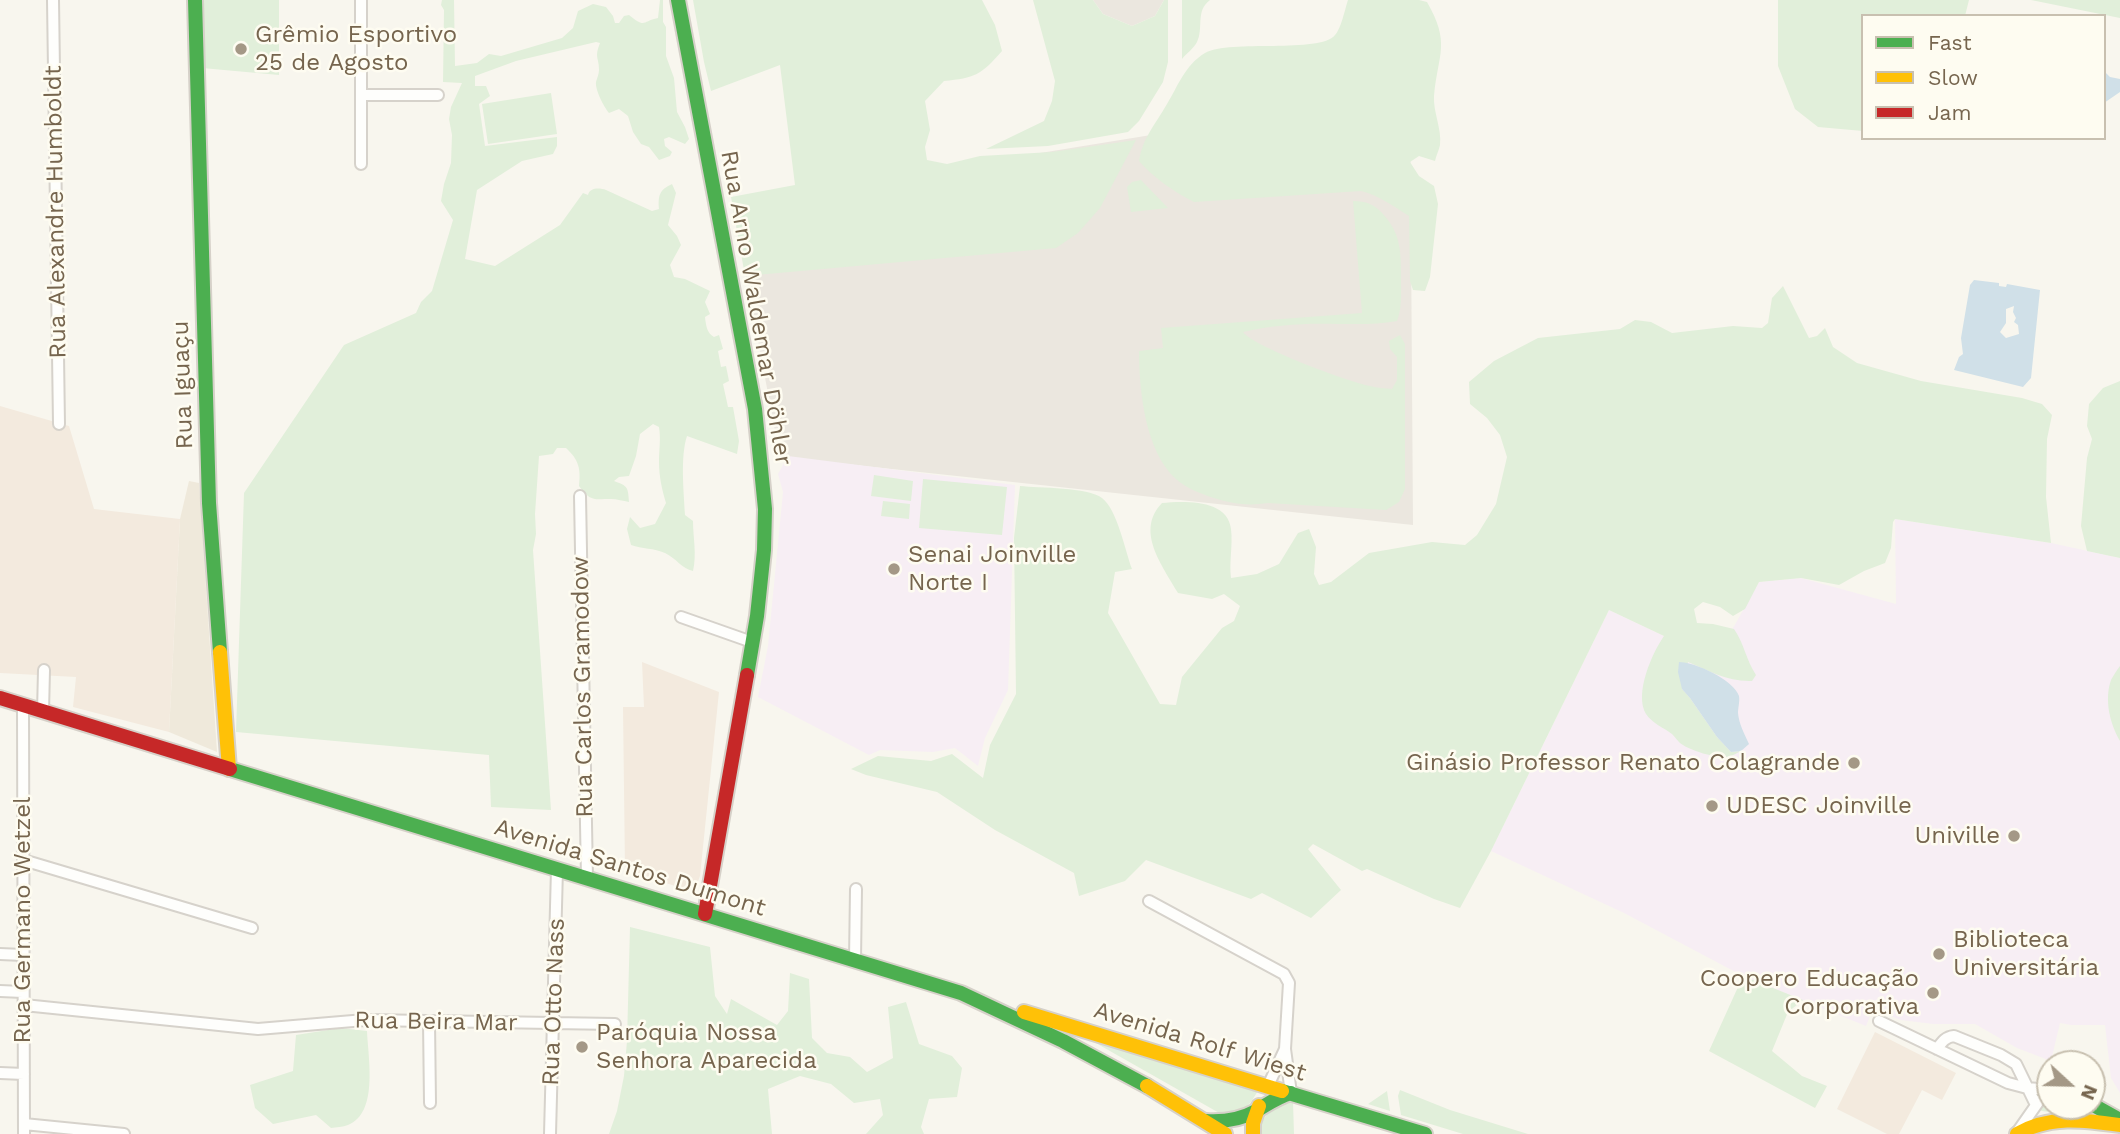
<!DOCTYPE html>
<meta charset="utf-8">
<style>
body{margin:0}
#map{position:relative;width:2120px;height:1134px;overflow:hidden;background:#f8f6ee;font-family:"Work Sans",sans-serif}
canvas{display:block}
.legend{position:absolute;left:1861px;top:14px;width:245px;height:126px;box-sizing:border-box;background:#fefcf1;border:2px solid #c8c0b0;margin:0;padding:9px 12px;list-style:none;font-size:21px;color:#76654e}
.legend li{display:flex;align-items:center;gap:14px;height:35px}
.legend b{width:35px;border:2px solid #c8c0b0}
.north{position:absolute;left:2036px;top:1050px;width:70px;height:70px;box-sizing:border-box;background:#fefcf1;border:2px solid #c8c0b0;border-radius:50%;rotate:112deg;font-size:19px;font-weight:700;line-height:28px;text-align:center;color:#76654e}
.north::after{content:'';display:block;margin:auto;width:24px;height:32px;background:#a49886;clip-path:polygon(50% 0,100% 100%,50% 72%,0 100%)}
</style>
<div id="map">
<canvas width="2120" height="1134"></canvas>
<ul class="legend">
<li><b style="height:9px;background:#4caf50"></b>Fast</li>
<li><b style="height:9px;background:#ffc107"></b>Slow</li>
<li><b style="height:9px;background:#c62828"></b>Jam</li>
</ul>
<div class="north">N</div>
</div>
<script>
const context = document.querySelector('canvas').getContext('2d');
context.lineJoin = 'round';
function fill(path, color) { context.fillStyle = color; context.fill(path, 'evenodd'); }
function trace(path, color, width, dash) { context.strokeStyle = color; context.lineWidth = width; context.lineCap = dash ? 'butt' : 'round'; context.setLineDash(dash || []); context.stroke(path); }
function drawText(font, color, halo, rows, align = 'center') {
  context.font = font + ' "Work Sans",sans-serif'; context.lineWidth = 5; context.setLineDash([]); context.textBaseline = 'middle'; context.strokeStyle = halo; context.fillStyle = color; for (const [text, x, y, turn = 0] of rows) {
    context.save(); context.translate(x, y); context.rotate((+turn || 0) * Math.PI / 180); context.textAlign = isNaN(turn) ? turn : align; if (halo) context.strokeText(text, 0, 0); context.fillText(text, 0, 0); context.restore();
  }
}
fill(new Path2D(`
 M189,481L199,483L217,752L169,732L180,519Z`), '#efe9db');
fill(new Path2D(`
 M0,406L69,426L94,509L180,519L169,732L73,707L76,677L0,673Z
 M642,662L719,692L700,876L694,892L625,870L623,707H644Z
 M1875,1032L1956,1073L1942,1100L1922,1090L1899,1134H1887L1837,1109Z`), '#f3eade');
fill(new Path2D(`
 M1093,0H1164L1155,16L1132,26L1103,14Z
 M1410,93L1413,525L780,457L732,203Z`), '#ebe7df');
fill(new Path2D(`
 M788,456L1015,485L1008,690L985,738L978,766L955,748L933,752L880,750L869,755L758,697L768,646L783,492L778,474Z
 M1895,519L2051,543L2120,558V1093L2111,1078L2105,1025H2071L2060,1023L2051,1061L2017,1048L1975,1024H1933L1901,1020L1873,1009L1866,1026L1743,976L1624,913L1491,851L1609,610L1715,660L1759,582L1801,578L1896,604Z`), '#f7eef4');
fill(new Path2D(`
 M202,0H279V75L202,68Z
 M442,0H454L455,66L477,63L489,54L501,56L562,38L573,28L578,11L593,4L606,7L613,16L615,23H619L624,16L629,15C646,29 642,21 658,18L660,0H663V22L666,27V56L674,78L677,112L685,127L689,139L685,144L669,137L664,139L665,146L672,152L670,156L659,160L649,147L641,144L633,132L628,116L619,109L609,113C604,107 595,90 596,82C597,78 599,74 599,70C599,57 594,58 600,43L596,42L516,61L475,76V86H486L490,96L479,104L485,146L557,137V146L553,154L522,161L477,190L465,259L495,266L560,225L583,193L588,195C590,187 600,188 606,190L652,211L659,209C658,196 659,190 672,184L676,193L668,225L677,236L681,245L670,265L674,277L685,279L710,291L705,302L710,314L705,317C706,326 707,333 714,337L719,335L723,349L718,351L721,367L726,366L729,381L723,384L728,407H733L739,441L737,454L687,436C680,457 684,493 685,515L693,521C693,538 697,554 693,571C682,569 676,558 665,553C654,548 642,549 631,545L627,529L630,517L640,528L655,524L666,503C662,490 659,476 659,462C659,450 661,439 659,427L653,424L640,434L636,456L629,476L619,477L614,481C628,486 628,487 629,502C623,501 617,499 611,499C593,499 591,502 579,486C581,469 579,460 566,448H557L553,454L539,456L535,514L536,534L533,550L551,810L491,807L489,755L236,732L244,493L344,345L416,313L421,302L432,291L453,220L441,201L444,184L451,163L452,135L449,119L451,107L462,83L443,82L444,10L441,5Z
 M693,0H982L995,25L1002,51C981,75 975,78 944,81L925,101L930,130L925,147L927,160L947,164L980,156L1052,152L1136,140L1100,208L1078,233L1056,248L745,276L731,197L795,185L780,65L711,91L704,62Z
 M1033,0H1093L1103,14L1132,26L1155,16L1164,0H1168V62L1163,82L1139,121L1128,132L1048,146L986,149L1044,121L1052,101L1055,81Z
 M1182,0H1210C1195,11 1204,28 1197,42C1194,48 1186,54 1182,59Z
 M1348,0H1419L1427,2C1451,44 1438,53 1434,96C1433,112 1442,129 1440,145C1439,150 1436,156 1435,161L1419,156L1410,162L1419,176L1434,186L1438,204L1430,277L1425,291L1413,290L1410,281L1409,216C1393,206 1380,196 1361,191L1194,202C1174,192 1154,178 1139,161C1143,137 1155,125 1167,104C1178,86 1185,65 1205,53C1230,39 1320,54 1335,35C1341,29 1345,9 1348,0Z
 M1778,0H1969L1965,16H1863V131L1818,127L1795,109L1778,66Z
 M2031,0H2120V18Z
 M551,93L557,134L488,144L482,104Z
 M1141,180L1168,208L1131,212L1127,187L1132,182Z
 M1353,201C1366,201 1374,204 1383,214C1402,235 1401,254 1401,282C1401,295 1402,308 1397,321C1377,325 1357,324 1337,324C1306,323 1272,325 1243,332C1254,347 1349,382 1370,386C1377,388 1385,388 1392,389L1397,380V357L1390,349L1389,341L1400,335L1405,344V489L1399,502L1386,510L1268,503C1248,506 1233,504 1214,498C1201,494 1186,488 1176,479C1145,451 1139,390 1139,351L1163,348L1161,328L1362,313Z
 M1783,286L1809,338L1817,336L1825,328L1833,347L1857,363L1921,381L2022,398L2042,404L2052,415L2047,439L2046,497L2051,543L1895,519L1893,522L1891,548L1885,563L1864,571L1839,585L1801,578L1759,582L1745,609L1733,616L1720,607L1703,602L1694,609L1697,623L1713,624L1734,629C1744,643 1746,660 1756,675L1752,681C1728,682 1709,671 1688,662L1682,689L1690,698L1717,737L1731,752L1741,751C1737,753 1731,757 1726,757C1715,758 1687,750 1679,742C1677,740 1675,737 1672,734C1664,728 1652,723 1646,714C1634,694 1652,653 1664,636L1609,610L1491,851L1460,908L1434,899L1367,869L1362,871L1313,844L1308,849L1341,890L1311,918L1262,893L1251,899L1146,860L1125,881L1079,896L1074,873L995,830L937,792L866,775L851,769L878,756L931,761L952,754L983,778L990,745L1016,694L1014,538L1020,486C1039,488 1088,487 1102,498C1117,509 1125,550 1132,569L1115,572L1108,613L1160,704L1176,705L1182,677L1222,628L1234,621L1240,606L1224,594L1212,599L1178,593C1162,565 1135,531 1162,503C1184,501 1228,499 1231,529C1233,545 1229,562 1231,578L1257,574L1279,564L1298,533L1309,529L1316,547L1314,574L1319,585L1331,582L1369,553L1432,542L1465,545L1477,535L1496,504L1507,457L1500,435L1487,418L1470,404L1469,382L1494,361L1538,338L1620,329L1635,320L1651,322L1672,333L1733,326L1762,328L1768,323L1772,298Z
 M2120,381V558L2087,551L2081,526L2087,458L2092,439L2087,426L2089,404L2103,388Z
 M874,475L913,481L911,501L871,496Z
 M923,479L1007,487L1002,535L919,528Z
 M883,501L910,504L909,519L881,516Z
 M2120,666V741C2110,724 2104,700 2111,680C2113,676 2117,670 2120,666Z
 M630,927L710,947L715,996L727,1014L731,999L777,1025L788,1011L790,973L809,979L812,1038L827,1053L850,1057L867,1072L893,1058L888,1007L906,1002L919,1044L952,1056L962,1068L957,1097L929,1099L921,1127L924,1134H866L883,1115L880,1099L854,1103L831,1084L800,1076L768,1089L772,1134H609L617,1111L624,1076L627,1041Z
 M1743,976L1803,1000L1788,1012L1772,1051L1802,1076L1827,1086L1815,1108L1709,1051Z
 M341,1028L367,1031C368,1057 379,1113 348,1125C343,1127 336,1127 331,1128L316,1115L273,1124L255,1108L250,1085L293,1071L296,1035Z
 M1087,1038L1260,1087C1248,1109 1246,1110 1221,1114Z
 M1400,1090L1450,1110L1528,1134H1463L1401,1115L1398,1096Z
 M1387,1091L1390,1111L1368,1104Z
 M2047,1096H2050V1106H2079L2084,1113L2080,1117L2036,1110Z
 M1293,1102L1294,1134H1260L1261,1123L1271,1108Z`), '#e1efda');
fill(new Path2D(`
 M2104,71L2110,77L2120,79V92L2104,103Z
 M1974,280L1999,283V286L2006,287L2007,284L2040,290L2031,378L2023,387L1954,370L1959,357L1963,354L1961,338L1970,285ZM2014,306L2013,312L2016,318L2014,322L2018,325L2019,334L2006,338L2000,332L2006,323V309Z
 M1679,662C1695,662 1734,680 1739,696C1740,701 1738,708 1738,713C1739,724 1744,733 1749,744L1741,751L1731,752L1717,737L1690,698L1682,689L1678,672Z`), '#d0e0e8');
const street = new Path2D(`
 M53,0L59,424
 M361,95H438
 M361,164V0
 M580,496L587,878
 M681,617L752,642
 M23,705L24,1134
 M43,712L44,670
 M23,860L252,928
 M1149,901L1284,974L1289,983L1285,1049L1291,1093
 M0,954L23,955
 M855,960L856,889
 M0,991L23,992
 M24,1005L258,1029L365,1020L615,1024
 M429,1021L430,1103
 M1879,1021L2008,1083L2027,1088L2050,1090
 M1937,1049C1942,1042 1945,1037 1954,1036L2001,1055L2016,1064L2036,1105
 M0,1073L24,1074
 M1268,1086L1285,1049
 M24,1124L124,1134
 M2018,1131L2039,1101
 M550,1134L557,869`);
const fast = new Path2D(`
 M195,0L209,503L220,652
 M678,0L755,409L765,509L764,550L757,616L747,675
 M230,769L961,993L1063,1041L1147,1086
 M1282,1091L1425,1134
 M2095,1106L2120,1120
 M1206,1121C1223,1122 1240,1120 1256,1111C1268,1104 1277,1097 1291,1093`);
const slow = new Path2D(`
 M220,652L229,769
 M1024,1012L1282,1091
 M1147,1086L1225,1134
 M1253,1134V1123L1259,1106
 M2017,1134C2050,1115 2084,1120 2120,1125`);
const jam = new Path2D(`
 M0,698L230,769
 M705,914L747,675`);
trace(street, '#d6d2cb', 14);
trace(fast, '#d6d1c9', 18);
trace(slow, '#d6d1c9', 18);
trace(jam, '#d6d1c9', 18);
trace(street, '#fefefc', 10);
trace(fast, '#4caf50', 14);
trace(slow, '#ffc107', 14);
trace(jam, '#c62828', 14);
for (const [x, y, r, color] of [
 [241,49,7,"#a49886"],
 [894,569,7,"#a49886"],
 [1854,763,7,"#a49886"],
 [1712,806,7,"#a49886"],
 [2014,836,7,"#a49886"],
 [1939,954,7,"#a49886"],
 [1933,993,7,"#a49886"],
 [582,1047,7,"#a49886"]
]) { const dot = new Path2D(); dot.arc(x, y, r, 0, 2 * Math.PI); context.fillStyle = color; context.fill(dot); trace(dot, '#fefcf1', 2.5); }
drawText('24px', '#76654e', '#fefcf1', [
 ["Grêmio Esportivo",255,35],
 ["25 de Agosto",255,63],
 ["Senai Joinville",908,555],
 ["Norte I",908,583],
 ["Ginásio Professor Renato Colagrande",1840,763,"right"],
 ["UDESC Joinville",1726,806],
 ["Univille",2000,836,"right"],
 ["Biblioteca",1953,940],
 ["Universitária",1953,968],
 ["Coopero Educação",1919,979,"right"],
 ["Corporativa",1919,1007,"right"],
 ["Paróquia Nossa",596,1033],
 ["Senhora Aparecida",596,1061]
], 'left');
drawText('24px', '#76654e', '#fefcf1', [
 ["Rua Alexandre Humboldt",56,212,-91],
 ["Rua Arno Waldemar Döhler",756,308,80],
 ["Rua Iguaçu",183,385,-92],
 ["Rua Carlos Gramodow",583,687,-91],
 ["Avenida Santos Dumont",630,868,17],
 ["Rua Germano Wetzel",23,920,-90],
 ["Rua Otto Nass",554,1002,-88],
 ["Rua Beira Mar",436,1022,1],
 ["Avenida Rolf Wiest",1200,1042,17]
]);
</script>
